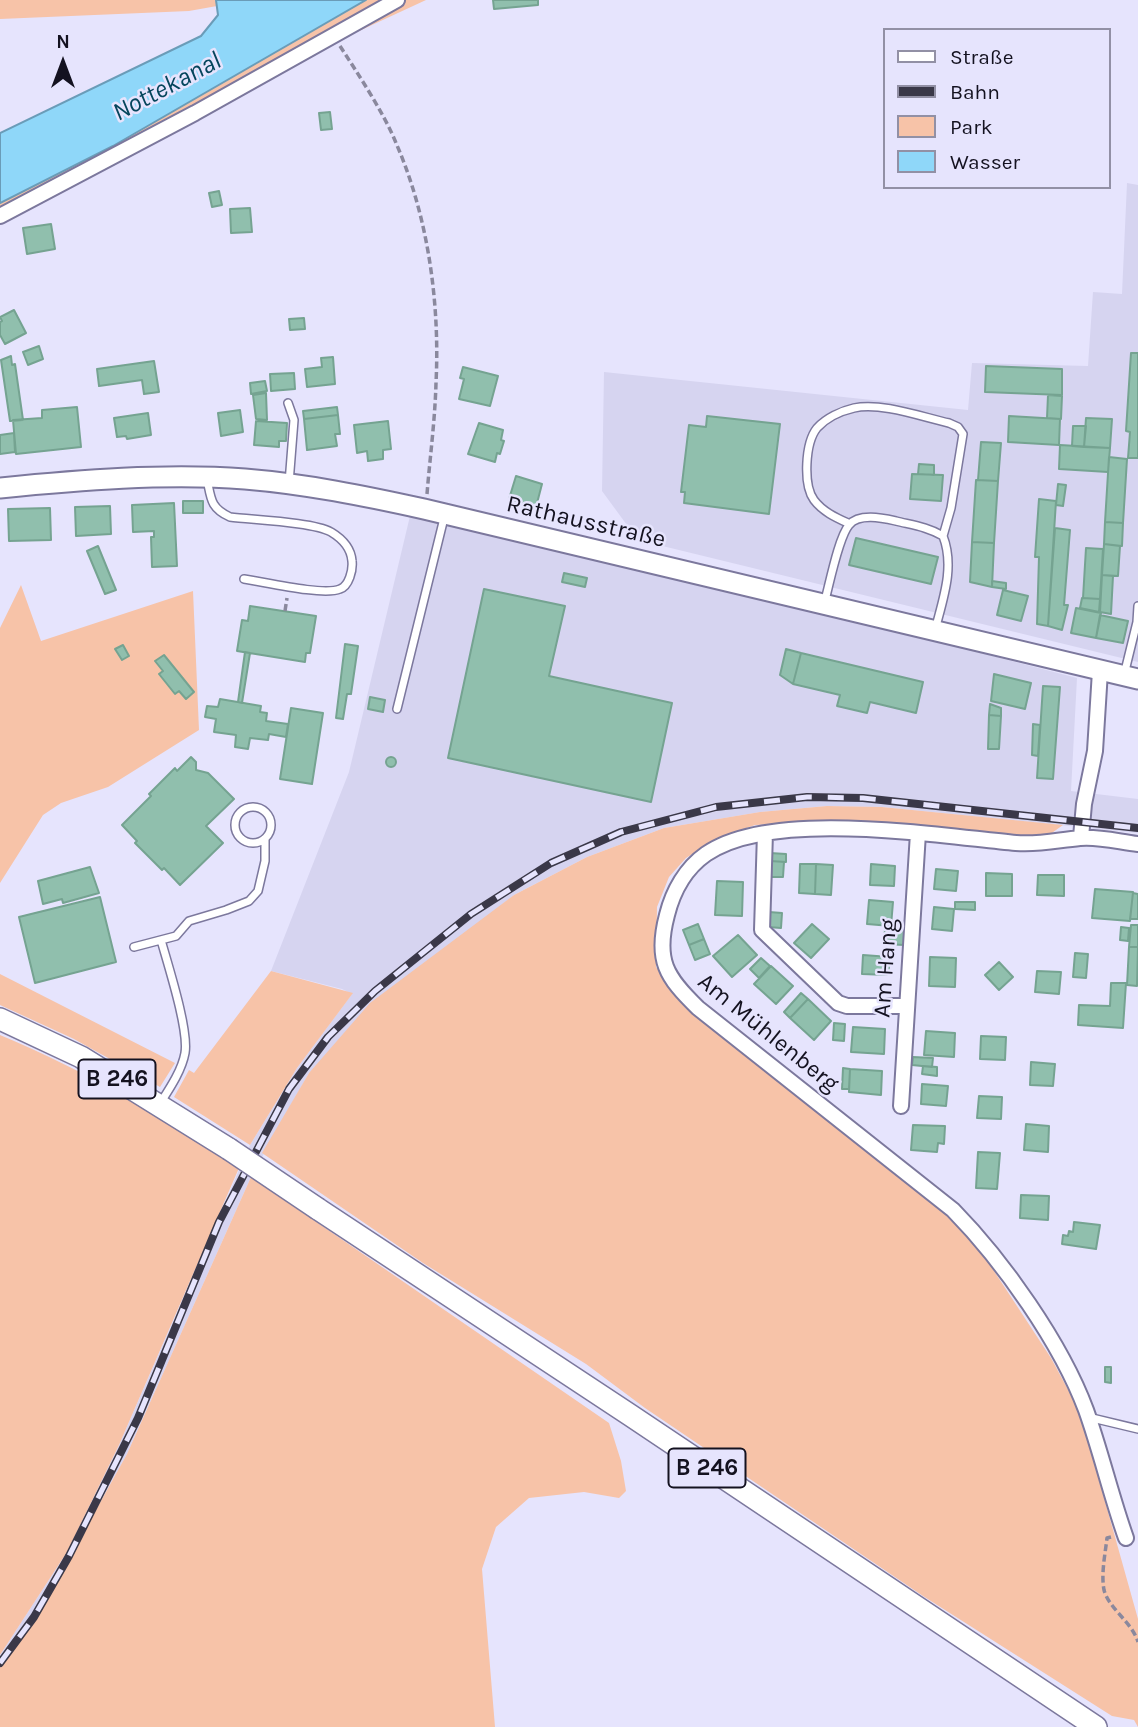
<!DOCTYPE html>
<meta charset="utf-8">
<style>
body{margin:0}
#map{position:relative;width:1138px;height:1727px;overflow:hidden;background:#e6e4fd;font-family:Karla,sans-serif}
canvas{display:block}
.legend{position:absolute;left:883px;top:28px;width:228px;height:161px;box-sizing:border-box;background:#e6e4fd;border:2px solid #9290a5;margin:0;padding:9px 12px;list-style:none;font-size:21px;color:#141220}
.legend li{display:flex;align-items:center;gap:14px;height:35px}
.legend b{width:35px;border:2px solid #9290a5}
.north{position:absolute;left:28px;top:28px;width:70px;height:70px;-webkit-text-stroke:5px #e6e4fd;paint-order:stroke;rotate:0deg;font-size:19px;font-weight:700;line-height:28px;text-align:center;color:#141220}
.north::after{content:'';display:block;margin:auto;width:24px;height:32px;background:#141220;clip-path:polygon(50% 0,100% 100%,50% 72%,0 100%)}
</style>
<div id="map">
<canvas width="1138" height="1727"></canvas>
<ul class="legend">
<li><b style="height:9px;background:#fff"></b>Straße</li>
<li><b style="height:9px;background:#3a3848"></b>Bahn</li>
<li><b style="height:19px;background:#f7c3a8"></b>Park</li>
<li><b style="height:19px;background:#8fd7f9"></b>Wasser</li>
</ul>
<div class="north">N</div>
</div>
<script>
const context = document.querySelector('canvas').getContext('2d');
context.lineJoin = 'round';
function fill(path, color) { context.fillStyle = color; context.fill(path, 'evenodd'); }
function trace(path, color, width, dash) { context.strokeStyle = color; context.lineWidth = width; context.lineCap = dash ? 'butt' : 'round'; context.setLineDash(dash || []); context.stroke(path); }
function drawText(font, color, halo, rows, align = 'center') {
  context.font = font + ' Karla,sans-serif'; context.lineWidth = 5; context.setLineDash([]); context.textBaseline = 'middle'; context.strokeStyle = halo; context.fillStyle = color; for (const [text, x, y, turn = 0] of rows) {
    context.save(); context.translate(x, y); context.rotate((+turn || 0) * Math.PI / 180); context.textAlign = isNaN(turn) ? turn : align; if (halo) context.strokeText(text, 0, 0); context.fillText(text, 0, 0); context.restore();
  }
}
fill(new Path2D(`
 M1127,183L1138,185V662L642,541L635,536L602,491L604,372L968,410L972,363L1088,366L1093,292L1122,294Z
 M410,516L793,604L1077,678L1071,791L1138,799V833L882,807L827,806L760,812L664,828L587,857L514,895L309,1073L251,1177L127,1454L51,1591L0,1668V1655L67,1552L119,1445L250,1145L297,1068L352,994L342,989L271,971L349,772Z`), '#d6d4f0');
fill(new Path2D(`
 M0,0H216L217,6L189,11L0,19Z
 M366,0H426L359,31L330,32L0,212V203L113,146Z
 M21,585L41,641L193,591L199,730L108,787L61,803L43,815L0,883V628Z
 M827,806L882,807L1063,825L1049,835H1016L855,820L755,825L716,839L686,858L669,877L657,907L656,967L676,992L951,1216L975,1242L1051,1358L1080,1412L1138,1619V1727L1134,1720L1112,1716L923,1596L645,1408L586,1364L423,1263L262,1153L309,1073L370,1003L514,895L587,857L664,828L760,812Z
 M271,971L353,993L297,1068L250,1145L174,1097L189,1070L194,1073Z
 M0,974L175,1063L160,1087L74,1039L0,1005Z
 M0,1035C85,1070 163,1117 239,1168L119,1445L67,1552L0,1655Z
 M251,1177L609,1423L621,1461L626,1491L619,1498L584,1492L529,1498L496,1527L482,1569L495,1727H0V1668L51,1591L127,1454Z`), '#f7c3a8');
const water = new Path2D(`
 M216,0H366L113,146L0,203V133L201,36L218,15Z`);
fill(water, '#8fd7f9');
trace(water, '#6a9cb8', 2);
const building = new Path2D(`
 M493,0H538V5L494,9Z
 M330,112L332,129L321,130L319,113Z
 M219,191L222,205L212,207L209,193Z
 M250,208L252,232L231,233L230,209Z
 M51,224L55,249L27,254L23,228Z
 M14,310L26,333L5,344L0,335V322L2,321L0,317Z
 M304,318L305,329L290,330L289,319Z
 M39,346L43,359L28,365L23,352Z
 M1131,353H1138V458H1128L1130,432L1126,431Z
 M11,356L12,365L15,364L23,420L10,421L1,360Z
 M333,357L335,384L307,387L305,369L322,367L321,358Z
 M154,361L159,392L144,394L142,380L99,386L97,369Z
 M986,366L1062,369V395L985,392Z
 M463,367L498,376L490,406L459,399L464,379L460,378Z
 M294,373L295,389L271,391L270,374Z
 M265,381L267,391L251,394L250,383Z
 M266,393L267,420L256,419L253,395Z
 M1048,395L1062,396L1061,419L1047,418Z
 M77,407L81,447L16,454L13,420L42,418V410Z
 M337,407L338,415L304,419L303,411Z
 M240,410L243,432L221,436L218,413Z
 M148,413L151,435L127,439L126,436L117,437L114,418Z
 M338,415L340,434H335L337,446L307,450L304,419Z
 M707,416L780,424L769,514L684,503L685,492H681L689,425L706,427Z
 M1009,416L1060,419L1059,445L1008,442Z
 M1086,418L1112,419L1110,448L1084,447Z
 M256,421L287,423L286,441H279V447L254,445Z
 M388,421L391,449L383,450V459L368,461L367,451L357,453L354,425Z
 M479,423L503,430L501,440L504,441L500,454L497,453L495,462L468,454Z
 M1073,426H1086L1084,447L1072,446Z
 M14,433L15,452L0,454V435Z
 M981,442L1001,443L998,481L978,480Z
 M1060,445L1110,448L1108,472L1059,469Z
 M1109,457L1127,459L1123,523L1105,522Z
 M919,464L934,465V475L918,474Z
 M912,474L943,475L941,501L910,499Z
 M516,476L542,484L536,507L509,499Z
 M976,480L998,481L994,543L972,542Z
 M1058,484L1066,485L1063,506L1056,505Z
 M1039,499L1056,501L1048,626L1037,624L1039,557H1035Z
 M183,501H203V513H183Z
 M174,503L177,566L152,567L151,537H154V531L133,532L132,505Z
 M110,506L111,534L76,536L75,507Z
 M50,508L51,540L9,541L8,509Z
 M1105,522L1123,523L1122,546L1104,544Z
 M1055,528L1070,530L1064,605H1068L1062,630L1048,626Z
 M856,538L938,557L931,584L849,565Z
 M972,542L994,543L992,587L970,582Z
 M1104,544L1120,546L1118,576L1102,575Z
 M98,546L116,590L105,594L87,551Z
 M1086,548L1103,549L1100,599L1083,598Z
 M564,573L587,578L585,587L562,582Z
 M1102,575L1113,576L1111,614L1100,612Z
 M992,581L1006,583V589L992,587Z
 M484,589L565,606L549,676L672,703L651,802L448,758Z
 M1003,590L1028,596L1021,621L997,615Z
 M1082,598L1100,599L1099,612L1080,608Z
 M250,606L316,616L310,653H306L305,662L237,651L242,620L248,621Z
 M1076,608L1101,613L1096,638L1071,633Z
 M1100,615L1128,621L1123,643L1096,638Z
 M345,644L358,646L351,694H347L343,719L336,718Z
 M123,645L129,656L122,660L115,649Z
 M786,649L801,653L793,684L780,675Z
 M245,652L250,653L242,703L238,702Z
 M801,653L923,682L916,713L870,702L867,713L837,706L840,695L793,684Z
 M164,655L194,692L186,699L179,691L175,694L159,674L163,671L155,661Z
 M994,674L1031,683L1025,709L991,701Z
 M1043,686L1060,687L1053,779L1037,778Z
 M370,697L385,700L383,712L368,709Z
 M220,699L261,706L260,712L267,713L266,721L288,724L286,737L269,734L268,740L250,738L248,749L235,747L236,735L214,732L216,719L205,717L207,706L218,707Z
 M990,704L1001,708V716L989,715Z
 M291,708L323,713L312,784L280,779Z
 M989,715L1001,716L999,749H988Z
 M1033,724L1040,725L1038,756L1032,755Z
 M386 762a5 5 0 1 1 10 0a5 5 0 1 1-10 0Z
 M191,757L196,762V770L208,773L234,799L206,826L223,843L180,885L164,868L162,870L135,843L137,841L122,825L151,796L149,794L175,768L177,771Z
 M770,853L786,854V862L770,861Z
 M771,861L784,862L783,877H770Z
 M800,864H816L815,894L799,893Z
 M816,864L833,865L831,895L815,894Z
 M871,864L895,866L894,886L870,885Z
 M90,867L99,893L63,903L62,899L43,904L38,881Z
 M936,869L958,871L956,891L934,889Z
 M986,873L1012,874V896H986Z
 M1038,875H1064V896L1037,895Z
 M717,881L743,882L742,916L715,915Z
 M1095,889L1133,892L1130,921L1092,918Z
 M1133,893L1138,894V919H1130Z
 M100,897L116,962L35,983L19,917Z
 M869,900L893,902L891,926L867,924Z
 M955,902H975V910L955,909Z
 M934,907L954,909L952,931L932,929Z
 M769,912L782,913L781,928L768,927Z
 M698,924L704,939L689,945L683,930Z
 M812,924L829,939L811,958L794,943Z
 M1131,925H1138V947H1129Z
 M1121,927L1129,928L1128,941L1120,940Z
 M885,929L905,930L904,945L884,944Z
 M738,935L757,955L732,977L713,956Z
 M704,939L710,954L695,960L689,945Z
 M1129,947H1138L1137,986L1127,985Z
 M1075,953L1088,954L1086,978L1073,977Z
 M863,955L890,957L888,975L862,974Z
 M930,957L956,958L955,987L929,986Z
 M761,958L770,966L759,978L750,969Z
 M999,962L1013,977L999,990L985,975Z
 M771,966L793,986L776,1004L754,984Z
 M1037,971L1061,972L1059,994L1035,992Z
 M1111,983H1126L1123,1028L1078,1025L1079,1005L1110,1006Z
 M801,993L808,999L790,1018L784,1012Z
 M808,999L831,1021L814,1040L790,1018Z
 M834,1023L845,1024L844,1041L833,1040Z
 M853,1027L885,1029L884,1054L851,1052Z
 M926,1031L955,1033L954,1057L924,1055Z
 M981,1036L1006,1037L1005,1060L980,1059Z
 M913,1057L933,1058L932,1067L912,1065Z
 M1031,1062L1055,1064L1053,1086L1030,1085Z
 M923,1066L937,1067V1076L922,1074Z
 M843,1068L850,1069L849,1089H842Z
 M850,1069L882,1071L881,1095L849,1092Z
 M922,1084L948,1086L946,1106L921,1104Z
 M979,1096L1002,1097L1001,1119L977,1118Z
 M1026,1124L1049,1126L1048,1152L1024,1150Z
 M913,1125L945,1126L944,1144L938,1143L937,1152L911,1150Z
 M978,1152L1000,1153L997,1189L976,1188Z
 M1021,1195L1049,1196L1048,1220L1020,1218Z
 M1074,1222L1100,1225L1096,1249L1062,1244L1063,1235L1068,1236L1069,1231L1073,1232Z
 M1105,1367H1111V1383L1105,1382Z`);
fill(building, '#90bfad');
trace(building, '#75a391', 2);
const service = new Path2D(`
 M288,403L294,420L289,483
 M207,479C211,498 210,508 230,517C253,520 313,522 331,532C341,538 351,548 352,561C353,570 349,586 340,589C323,596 265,582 244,579
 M850,524C837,518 823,512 814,500C803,485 805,443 817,428C826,418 841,411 854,408C881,402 922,417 949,423L958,427L963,434L951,508L943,536
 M824,604C829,587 838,538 849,525C859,513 882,518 896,521C912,525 928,527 943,536C955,567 943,599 935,630
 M1124,675L1137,622L1138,606
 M397,709L445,514
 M235 825a18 18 0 1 1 36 0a18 18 0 1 1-36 0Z
 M161,940C168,965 189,1030 185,1053C182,1070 170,1088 161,1102
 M134,947L176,936L189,921L226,910L249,901L258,891L265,861V840
 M1088,1417L1138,1429`);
const minor = new Path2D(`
 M0,216L195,113L397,0
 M765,833L762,930L838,1003L847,1006H907
 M1081,837L1084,804L1095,751L1100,671
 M901,1106L918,833
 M1126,1538C1111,1496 1101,1452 1086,1410C1061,1343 1003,1261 953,1210L698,1008C666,977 655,960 667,915C673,891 686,868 706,854C772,808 939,836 1016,843C1039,845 1058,840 1080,838C1098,836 1120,842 1138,844`);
const secondary = new Path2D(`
 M0,488C79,480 166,473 245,479C306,484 365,496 424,509L1138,679`);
const primary = new Path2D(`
 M0,1019L81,1057L229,1149
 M318,1209L630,1415L1096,1727`);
trace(service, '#7c789d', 10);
trace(minor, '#7c789d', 18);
trace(secondary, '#7c789d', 23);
trace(primary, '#7c789d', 24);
trace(new Path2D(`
 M340,46C358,74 384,113 396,143C428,216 440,303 436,383C435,420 430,457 427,494
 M285,611L287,598
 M1111,1537L1107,1538C1105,1555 1101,1574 1104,1590C1109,1609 1132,1622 1138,1642`), '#8a889d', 3.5, [7, 3.5]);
trace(service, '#fff', 7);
trace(minor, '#fff', 14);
trace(secondary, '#fff', 19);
trace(primary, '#fff', 21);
const rail = new Path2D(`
 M0,1663L34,1617L69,1556L138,1418L219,1222L289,1089L328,1037L375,991L471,914L551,863L621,832L716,807L807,797L863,798L1138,828`);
trace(rail, '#3a3848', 8);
trace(rail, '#e6e4fd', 5, [16]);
const primaryBridge = new Path2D(`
 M229,1149L318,1209`);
trace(primaryBridge, '#7c789d', 24, []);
trace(primaryBridge, '#fff', 21);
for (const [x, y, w] of [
 [117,1079,77],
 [707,1468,77]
]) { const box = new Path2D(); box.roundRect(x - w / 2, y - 19.5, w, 39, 5); context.fillStyle = '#e6e4fd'; context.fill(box); trace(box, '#141220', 2); }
drawText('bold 23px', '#141220', null, [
 ["B 246",117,1079],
 ["B 246",707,1468]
]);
drawText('24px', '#141220', '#e6e4fd', [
 ["Rathausstraße",586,522,13],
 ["Am Hang",886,968,-86],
 ["Am Mühlenberg",768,1033,39]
]);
drawText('italic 26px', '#05455c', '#e6e4fd', [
 ["Nottekanal",167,87,-28]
]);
</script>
